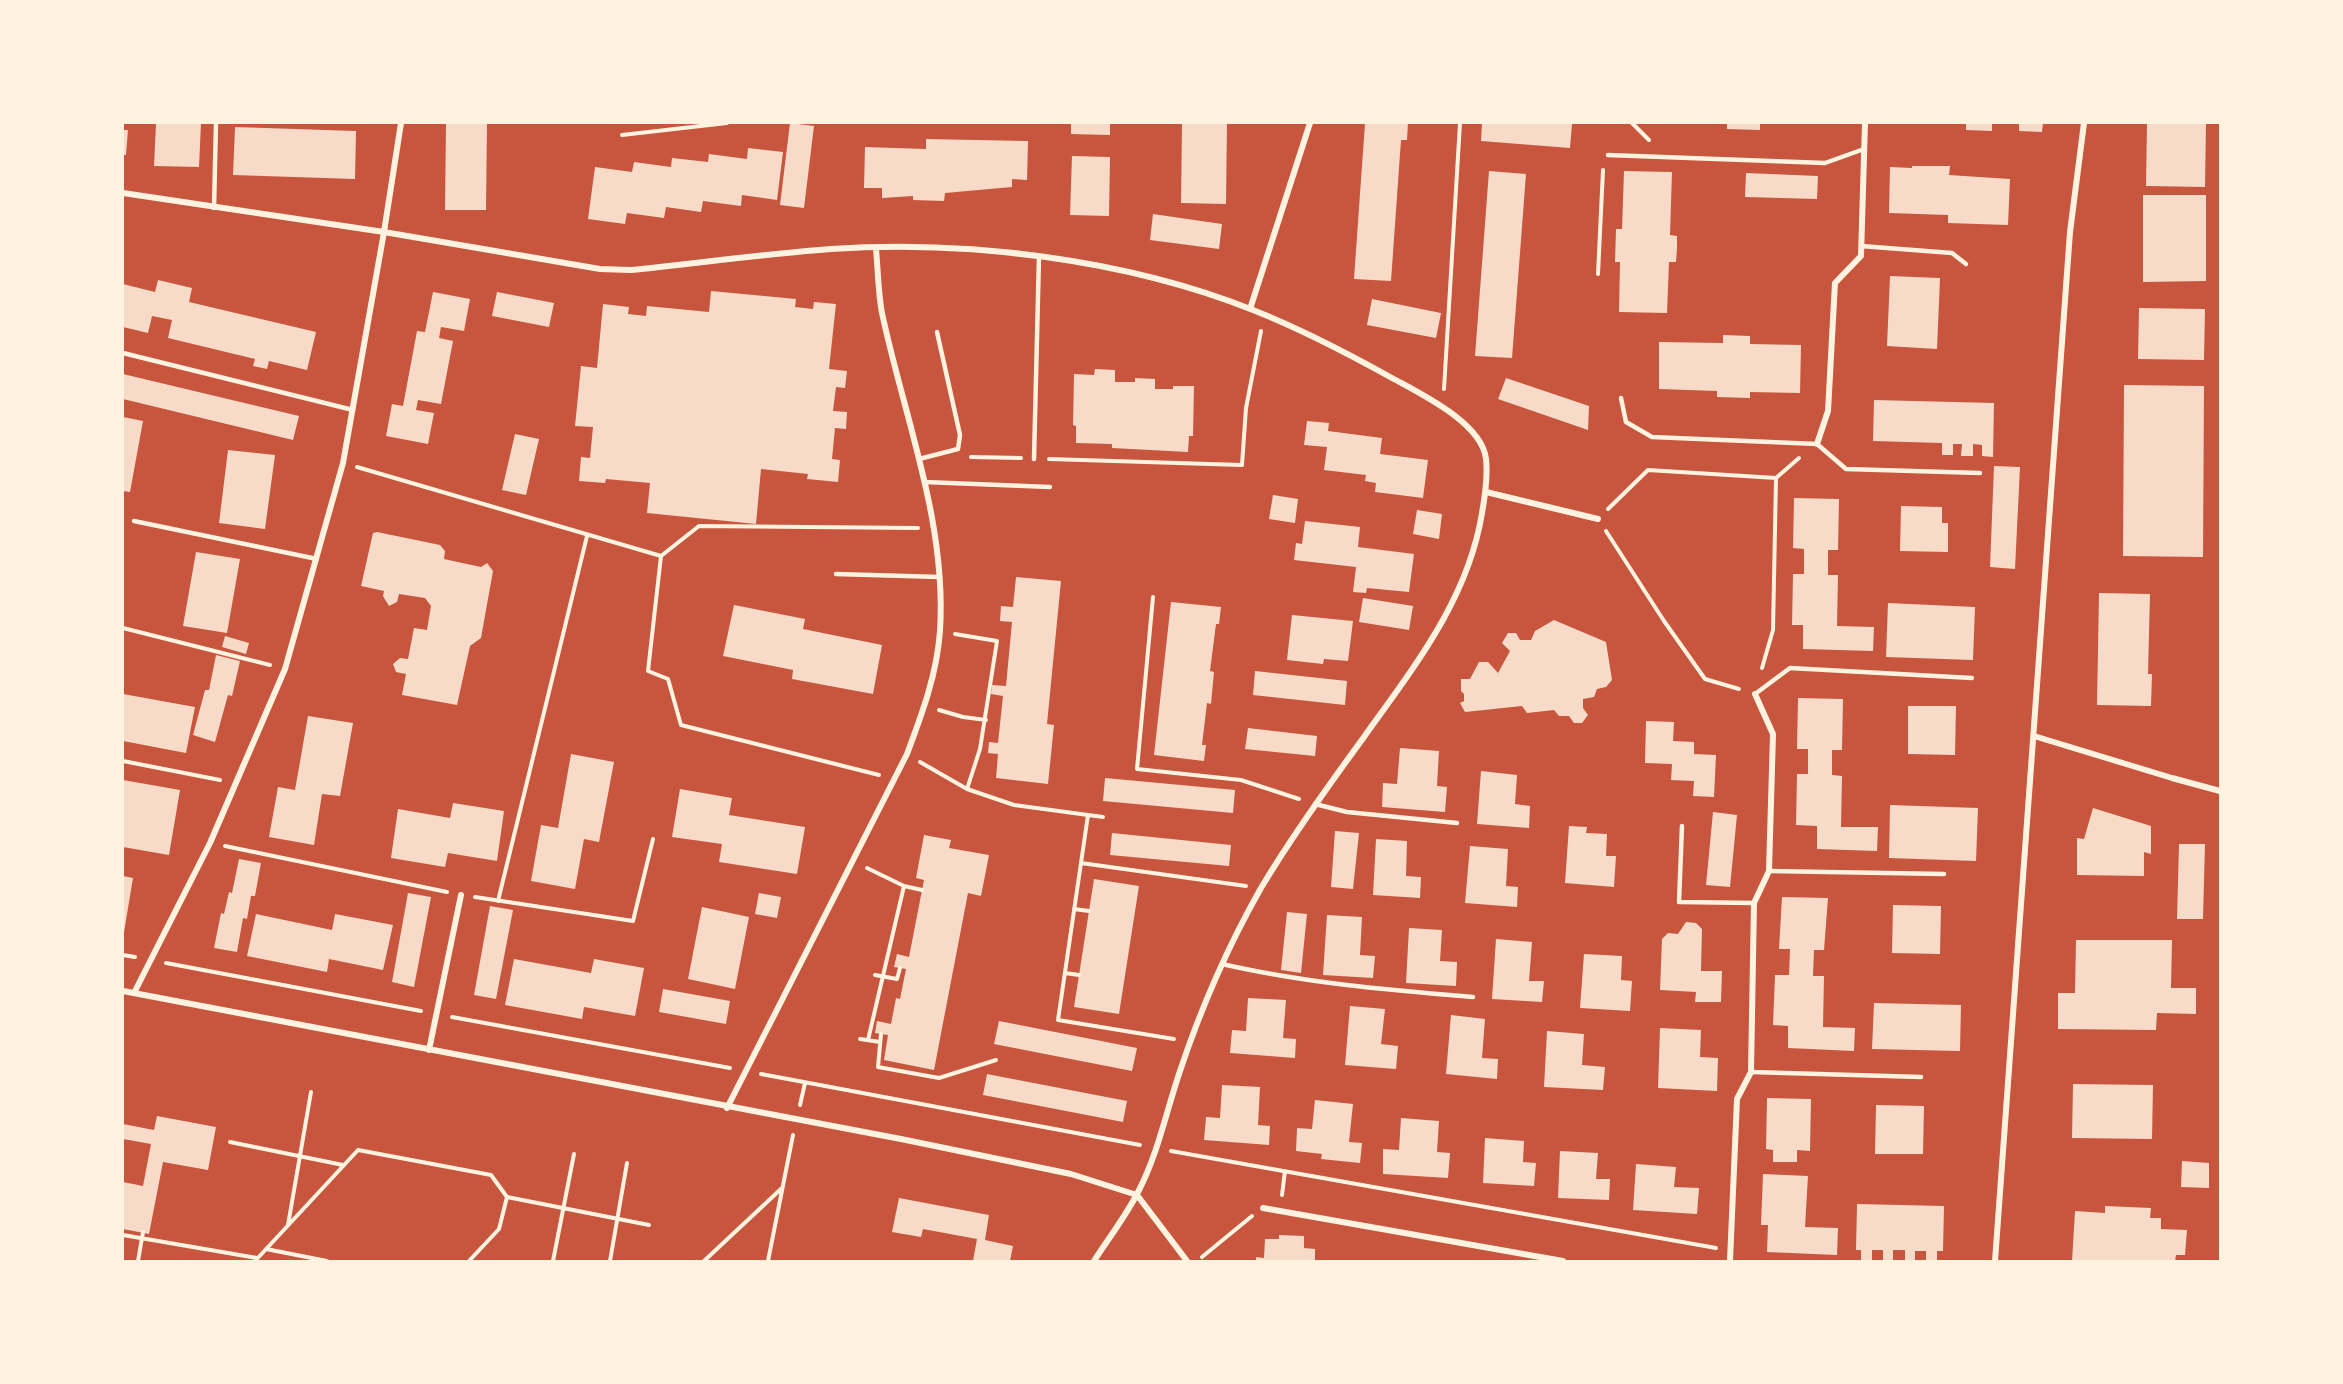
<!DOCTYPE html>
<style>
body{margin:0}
#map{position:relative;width:2343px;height:1384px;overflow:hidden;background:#c8553d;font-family:"Titillium Web",sans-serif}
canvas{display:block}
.frame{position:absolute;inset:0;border:124px solid #fff3e0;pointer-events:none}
</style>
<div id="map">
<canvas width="2343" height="1384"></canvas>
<div class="frame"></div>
</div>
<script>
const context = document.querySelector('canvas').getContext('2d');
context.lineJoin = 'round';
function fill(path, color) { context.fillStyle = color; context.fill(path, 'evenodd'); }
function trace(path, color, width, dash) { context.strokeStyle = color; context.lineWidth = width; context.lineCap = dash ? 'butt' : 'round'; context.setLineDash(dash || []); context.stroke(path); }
fill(new Path2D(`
 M156,123H201L199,167L154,166Z
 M446,123H487L486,210H445Z
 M790,123L814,126L804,208L780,205Z
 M1071,123H1110V135L1071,134Z
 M1182,123H1227L1226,204L1181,203Z
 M1365,123H1408L1407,140H1401L1391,281L1354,279Z
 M1482,123L1572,124L1570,148L1481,141Z
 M1727,123H1760V130L1727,129Z
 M1966,123H1992V131L1966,130Z
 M2019,123H2043L2042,132L2019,131Z
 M2147,123H2206L2205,187L2146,186Z
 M235,127L356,131L355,179L233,175Z
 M123,130H128L126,155H123Z
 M926,139L1028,141L1027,180L1012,179V187L945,193L944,201L913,200V196L882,198V188H864L865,147L926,149Z
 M748,148L783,152L777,200L742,195L741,206L703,201L701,212L666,207L664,218L627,213L625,224L588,219L595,167L632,172L634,162L671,167L672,158L708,162L709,154L747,159Z
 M1072,156L1110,157L1109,216L1070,215Z
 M1912,166H1950L1949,175L2010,179L2008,225L1948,223V215L1889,213L1890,167L1912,168Z
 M1489,171L1526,174L1512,358L1475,356Z
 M1624,171L1672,172L1670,235L1677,236V248L1676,262H1669L1667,313L1619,312L1620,262H1615L1616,229H1622Z
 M1746,173L1818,176L1817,199L1745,197Z
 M2143,195H2206V281L2143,282Z
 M1153,214L1222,224L1219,249L1150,240Z
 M1890,276L1940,278L1937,349L1887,346Z
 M158,280L192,288L189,302L316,332L307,370L269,361L267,369L253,366L255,359L168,338L172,320L152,316L148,333L123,327V284L155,292Z
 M711,291L796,299L795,307L813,309L814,302L836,304L829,369L847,371L845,388L836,387L833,411L847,412L846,429L835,428L832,459L840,460L838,482L807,479L808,474L761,469L756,524L647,513L650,483L606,479L605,483L579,481L581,457L590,458L593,427L575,426L581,366L597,368L603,304L629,307L628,314L646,316L647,306L709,312Z
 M433,292L470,299L464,331L441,327L439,338L453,341L441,404L418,400L416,410L434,413L428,444L386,436L392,404L403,406L417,331L425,332Z
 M497,292L554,303L549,327L492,316Z
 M1372,299L1441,313L1436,338L1367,325Z
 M2139,308L2205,309L2204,360L2138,359Z
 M1723,335L1750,336V344L1801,345L1800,393L1750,392V398L1717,397V391L1659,389V342L1723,343Z
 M1095,369L1115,370V382H1135V378L1155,379V389H1173V386H1194L1193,436H1189L1188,452L1112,448V444L1076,443V426L1073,425L1074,374L1094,375Z
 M123,374L299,416L293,440L123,399Z
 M1506,378L1589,406L1588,430L1498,399Z
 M2124,385L2204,386L2203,557L2123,556Z
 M1874,400L1994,403L1993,457L1982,456V445L1973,444V456H1961L1962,444H1953V455H1942V443L1873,441Z
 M123,417L143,421L130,492L123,491Z
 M1307,421L1329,423L1328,431L1382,438L1380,454L1428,460L1423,498L1375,492L1376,483L1365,481L1366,475L1324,470L1327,447L1304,445Z
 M515,434L539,439L526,495L502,490Z
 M228,450L275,455L265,529L219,523Z
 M1994,466L2020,467L2015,569L1990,567Z
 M1273,495L1298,499L1295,523L1269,519Z
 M1794,498L1839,499L1838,550H1828V575H1838L1837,626L1874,627L1873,651L1803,649V625H1792L1793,574H1804V549L1793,548Z
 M1901,506L1942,507V523H1948V552L1900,551Z
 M1417,510L1442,514L1439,539L1413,534Z
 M1305,521L1360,527L1358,547L1414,554L1409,592L1367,588L1366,593L1353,592L1356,567L1294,560L1296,543L1302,544Z
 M377,532L440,545L445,551L444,559L481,567L487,563L493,571L481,638L470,646L457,705L402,695L406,674L396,672L393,664L400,658L408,659L414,628L427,630L431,606L425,598L399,594L397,602L389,606L383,596L384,591L361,586L373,533Z
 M196,552L240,559L227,633L183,626Z
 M1016,577L1061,581L1047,724L1054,725L1048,784L996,778L998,754L988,753L989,742L998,743L1003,696L991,694L992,685L1006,686L1012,622L1000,621L1001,606L1013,607Z
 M2099,593L2150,594L2148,674H2152L2151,706L2097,705Z
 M1363,598L1413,606L1409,630L1359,622Z
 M1171,602L1221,607L1219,624H1216L1210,671L1214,672L1211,704L1207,703L1202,745H1206L1204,761L1154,755Z
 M1888,603L1975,607L1973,660L1886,657Z
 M734,605L805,619L803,629L882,645L873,694L792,679L793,670L723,656Z
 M1292,615L1353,621L1348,661L1324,659L1323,664L1287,660Z
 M1554,620L1606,642L1612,680L1606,687L1597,689L1594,697L1583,699V708L1588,715L1582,723H1574L1569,716H1559L1554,710L1527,713L1522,706L1465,712L1460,703L1464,701V694L1461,691V679H1470L1479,662H1488L1498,673L1510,651L1502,643L1508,633H1516L1520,640H1531L1535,631Z
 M225,636L249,643L246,654L222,647Z
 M216,655L240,661L232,696L228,695L215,742L193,735L205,690H209Z
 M1255,671L1347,681L1345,705L1253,695Z
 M123,694L195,707L186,753L123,741Z
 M1798,698L1843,699L1842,750H1832V775L1842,776L1841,827H1878L1877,851L1817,849V826L1796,825L1797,774H1808V749H1797Z
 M1908,706H1956L1955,755L1908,754Z
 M308,716L353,723L340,796L322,794L314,845L269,837L278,787L295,790Z
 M1646,721L1674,722L1673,741L1694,742V754L1716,755L1714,797L1693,796L1694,781L1671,780L1672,764L1645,763Z
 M1248,728L1317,736L1315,756L1245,749Z
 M1400,748L1439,751L1437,786L1447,787L1445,812L1382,807L1383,783L1397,784Z
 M571,754L614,762L599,842L584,839L575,889L531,881L541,825L558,828Z
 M1481,771L1517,775L1515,804L1530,806L1529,828L1477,824Z
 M1105,778L1235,790L1233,813L1103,801Z
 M123,780L180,790L169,855L123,847Z
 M680,789L732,798L729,815L805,827L797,874L719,862L722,844L672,837Z
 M453,803L504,811L497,861L448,853L445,867L391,858L398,809L450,818Z
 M1890,805L1978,808L1976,861L1889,858Z
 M2093,808L2151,826V854L2144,852V876L2077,875V838L2084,839Z
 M1713,812L1737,815L1730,887L1706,885Z
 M1569,826L1587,827L1586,833L1607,834L1606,856H1616L1614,887L1565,883Z
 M1335,831L1359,833L1353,889L1331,887Z
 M1112,833L1231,845L1229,866L1110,855Z
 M924,835L951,840L949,848L989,855L981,896L968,893L934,1070L884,1060L888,1035L875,1033L877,1021L891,1024L896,998L900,999L906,969L894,967L897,954L909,957L924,880L916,878Z
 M1376,839L1407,841L1406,876L1421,877L1420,898L1373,895Z
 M2179,844H2205L2203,919H2177Z
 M1470,846L1508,849L1506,886L1518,887L1517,907L1465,903Z
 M239,859L261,863L255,896H251L247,919L243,918L237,952L214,948L221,913L224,914L229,892L232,893Z
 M123,876L133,878L124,932H123Z
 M1094,879L1139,886L1119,1014L1074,1007Z
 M408,893L431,897L414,987L392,982Z
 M759,893L781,897L777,918L755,914Z
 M1782,897L1828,898L1824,950H1814L1813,976H1824L1823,1027L1855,1028L1854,1051L1788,1048V1026L1773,1025L1775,975H1789L1790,949H1779Z
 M1893,905L1941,906L1940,954L1892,953Z
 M490,906L513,910L496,999L474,995Z
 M702,907L749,917L735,989L688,979Z
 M1287,912L1307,914L1301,973L1281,970Z
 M256,914L332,930L335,914L393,925L383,970L329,959L327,972L247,956Z
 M1327,915L1362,917L1360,955L1375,956L1373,978L1323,975Z
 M1686,922L1696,923L1702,929L1701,971H1722L1721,1002H1695L1696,992L1660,990L1662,939L1668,933L1678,934Z
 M1409,928L1442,930L1440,961L1457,962L1456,986L1406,983Z
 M1496,939L1532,942L1529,981H1544L1542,1002L1492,999Z
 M2076,940H2172L2171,988H2196V1014L2157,1013L2156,1030L2058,1029V993H2075Z
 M1584,954L1622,956L1621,980L1632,981L1630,1011L1580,1008Z
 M514,959L591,973L594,959L644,968L635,1016L584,1007L582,1019L505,1005Z
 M663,989L730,1001L726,1024L659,1012Z
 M1248,998L1286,1000L1283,1038L1296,1039L1295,1058L1230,1053L1232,1030L1246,1031Z
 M1874,1003L1961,1005L1960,1051L1872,1049Z
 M1350,1006L1385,1009L1381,1044L1398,1046L1396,1069L1345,1065Z
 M1451,1015L1485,1019L1482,1058L1498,1059L1497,1079L1446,1074Z
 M999,1021L1137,1048L1132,1071L994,1044Z
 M1660,1028L1701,1030L1700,1057L1718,1058L1717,1091L1658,1088Z
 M1547,1031L1584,1034L1582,1065L1605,1067L1603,1090L1544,1087Z
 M987,1074L1127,1101L1123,1122L983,1095Z
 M2073,1084L2153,1085L2152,1139L2072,1138Z
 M1222,1085L1260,1087L1258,1125L1270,1126L1269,1145L1204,1140L1206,1117L1220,1118Z
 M1767,1098L1811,1099L1810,1151L1797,1150V1162H1773V1150L1766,1149Z
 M1315,1100L1353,1104L1349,1142L1362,1143L1360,1163L1321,1159L1322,1154L1296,1151L1297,1128L1312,1129Z
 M1876,1105L1924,1106L1923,1154H1875Z
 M157,1116L216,1127L208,1170L163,1162L149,1234L123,1229V1182L143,1186L151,1144L123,1139V1124L154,1130Z
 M1401,1118L1439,1121L1437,1152L1450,1153L1448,1178L1383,1174V1149L1399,1150Z
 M1485,1138L1524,1141L1523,1162L1536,1163L1534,1186L1483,1183Z
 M1560,1151L1598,1153L1596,1179H1610L1609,1200L1558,1198Z
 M2182,1161L2209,1163V1188L2181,1187Z
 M1636,1164L1676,1167L1674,1187L1699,1188L1697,1214L1633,1210Z
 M1763,1174L1808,1176L1805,1227L1838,1228L1837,1255L1767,1252L1768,1225H1761Z
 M899,1198L989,1215L985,1240L1013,1246L1010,1261H973L977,1239L923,1229L921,1237L892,1232Z
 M1857,1204L1944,1206L1943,1251H1937V1261H1926V1251H1915V1261H1905V1250H1893V1261H1883V1250H1872V1261L1861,1260V1250H1856Z
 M2105,1206L2151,1208L2150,1218H2161V1229L2187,1230L2185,1255H2176L2175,1261H2072L2075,1211L2105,1213Z
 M1279,1235L1304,1236V1248L1315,1249V1261H1256V1257L1264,1258L1265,1239H1279Z`), '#f7dbc8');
trace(new Path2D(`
 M1632,123L1649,140
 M622,135L727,123
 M1598,274L1603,170
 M1444,389L1460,123
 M971,457L1021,458
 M1049,459L1242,465L1246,408L1261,331
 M357,467L661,556L699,526L918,528
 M1608,509L1648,470L1776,478L1799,458
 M1606,531L1664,621L1705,679L1739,689
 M661,556L648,671L668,679L681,725L879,775
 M1153,597L1137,769L1241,780L1299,799
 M123,628L270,665
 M955,634L997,641L980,749L967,789
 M1762,668L1773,630L1776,478
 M939,710L963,717L986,720
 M123,761L220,780
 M920,762L967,789L1014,805L1103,817
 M225,846L447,892
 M1081,863L1088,815
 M867,868L904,886L922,890
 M475,897L633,921L653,839
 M498,901L587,536
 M1074,909L1089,911
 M123,955L135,957
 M166,963L421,1011
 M1065,973L1079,975
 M875,975L897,979L900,968
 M452,1017L730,1068
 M881,1034L878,1067L939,1078L996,1060
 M860,1039L880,1042
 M1174,1039L1058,1020L1081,863L1246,886
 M868,1040L904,886
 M761,1074L1140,1145
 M800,1105L805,1083
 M230,1142L343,1165
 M1171,1151L1716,1248
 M1282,1195L1285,1171
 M507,1197L649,1225
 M288,1225L311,1092
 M123,1235L257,1258
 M266,1249L327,1261
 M1202,1257L1252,1216
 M138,1261L143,1232
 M255,1261L358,1150L491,1175L507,1197L499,1229L469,1261
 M553,1261L574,1154
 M610,1261L627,1163
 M704,1261L782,1188
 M768,1261L793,1135`), '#fff3e0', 4);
trace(new Path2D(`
 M1608,155L1825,163L1864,149
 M214,208L216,123
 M1861,246L1952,253L1966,264
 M123,353L353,410
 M1621,398L1626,422L1652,437L1817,444L1846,469L1980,473
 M919,459L958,449L960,435L937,332
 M1034,459L1039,256
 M924,482L1050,487
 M134,521L317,559
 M836,574L940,577
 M1755,694L1790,668L1972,678
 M1315,804L1347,812L1457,823
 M1682,826L1679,902L1754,903
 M1769,871L1944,874
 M1222,964C1305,983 1388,990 1473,997
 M1751,1072L1921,1077`), '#fff3e0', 4.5);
trace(new Path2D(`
 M123,193L384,232L600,269L631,270C698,263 765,254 831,249C969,240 1125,259 1253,310C1301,329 1347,353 1392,378C1421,394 1482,423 1486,459C1488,477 1485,496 1482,513C1468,600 1413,668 1364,737C1328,786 1292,836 1261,888C1228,946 1201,1008 1180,1071C1166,1112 1158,1154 1138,1192C1126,1216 1108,1239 1094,1261
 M1250,309L1310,123
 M1817,444L1828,411L1835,283L1861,256L1865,123
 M1486,492L1598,519
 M2034,736L2172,778L2220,791
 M123,991L901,1139L1071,1174L1137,1195L1187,1261
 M134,993L210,843L285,669L343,463L384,232L401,123
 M429,1050L461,895
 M727,1108L907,754C922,714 937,674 940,631C947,522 904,417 882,313C878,292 878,270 876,249
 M1263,1208L1563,1261
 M1730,1261L1737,1099L1751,1072L1754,903L1769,871L1773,734L1755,694
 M1995,1261L2070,232L2084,123`), '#fff3e0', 6);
</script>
